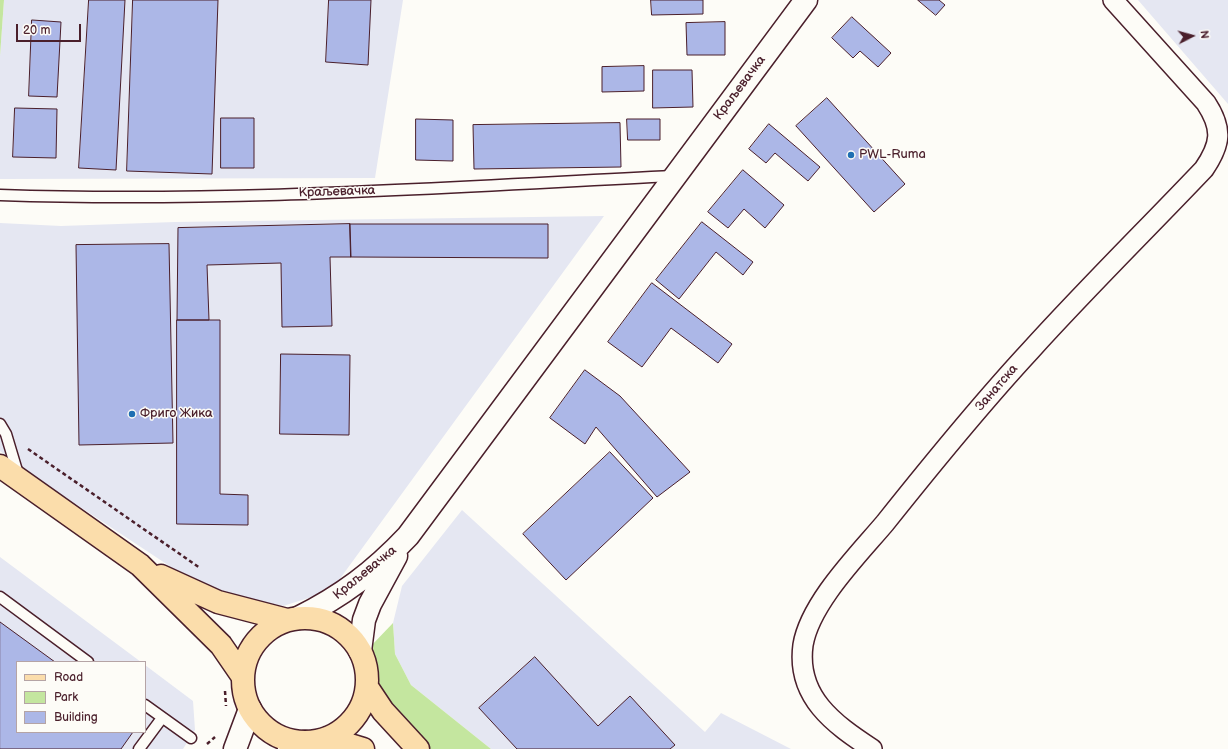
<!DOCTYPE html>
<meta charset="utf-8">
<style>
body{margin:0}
#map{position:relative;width:1228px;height:749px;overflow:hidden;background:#fdfcf7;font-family:"Balsamiq Sans",sans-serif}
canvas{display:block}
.legend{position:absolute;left:16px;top:661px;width:130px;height:72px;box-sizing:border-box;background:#fdfcf7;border:1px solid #b5a4a5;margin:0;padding:5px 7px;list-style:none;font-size:12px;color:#4a1f2b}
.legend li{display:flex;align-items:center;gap:8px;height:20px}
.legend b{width:20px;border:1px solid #b5a4a5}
.north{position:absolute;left:1172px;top:16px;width:40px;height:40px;-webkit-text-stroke:3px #fdfcf7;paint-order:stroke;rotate:84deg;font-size:11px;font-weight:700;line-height:16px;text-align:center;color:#4a1f2b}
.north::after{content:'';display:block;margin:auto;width:14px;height:18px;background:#4a1f2b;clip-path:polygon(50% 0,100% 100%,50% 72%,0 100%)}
.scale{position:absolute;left:16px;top:24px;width:65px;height:18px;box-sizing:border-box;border:2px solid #4a1f2b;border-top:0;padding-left:5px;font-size:12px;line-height:14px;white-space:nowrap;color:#4a1f2b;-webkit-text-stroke:3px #fdfcf7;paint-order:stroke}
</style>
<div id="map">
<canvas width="1228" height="749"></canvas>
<ul class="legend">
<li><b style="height:5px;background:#fbddab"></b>Road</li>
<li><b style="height:11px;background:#c4e69f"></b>Park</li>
<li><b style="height:11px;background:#acb7e7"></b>Building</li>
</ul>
<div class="north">N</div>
<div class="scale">20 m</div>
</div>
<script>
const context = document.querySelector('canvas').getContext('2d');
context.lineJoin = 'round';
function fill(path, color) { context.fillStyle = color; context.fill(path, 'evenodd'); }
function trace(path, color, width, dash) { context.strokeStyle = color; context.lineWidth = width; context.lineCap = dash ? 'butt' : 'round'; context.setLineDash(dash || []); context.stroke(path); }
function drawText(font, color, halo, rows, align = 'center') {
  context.font = font + ' "Balsamiq Sans",sans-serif'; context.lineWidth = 3; context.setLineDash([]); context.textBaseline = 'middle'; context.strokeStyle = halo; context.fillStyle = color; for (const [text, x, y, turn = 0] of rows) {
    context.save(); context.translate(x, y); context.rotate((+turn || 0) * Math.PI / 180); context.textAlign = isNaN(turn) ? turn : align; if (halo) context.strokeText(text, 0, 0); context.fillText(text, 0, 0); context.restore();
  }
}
fill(new Path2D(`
 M4,0H403L375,178L0,179V56Z
 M1138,0H1228V104Z
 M604,216L331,591L283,606L234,596L171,567L56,491L0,451V223L61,226L175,222Z
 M462,510L705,732L721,713L791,749H491L411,685L395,654L393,623L402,586Z
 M0,557L141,662H17V732H145V665L193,701L195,730L183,749H0Z`), '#e5e7f2');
fill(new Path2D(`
 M0,0H4L0,56Z
 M393,623L395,654L411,685L491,749H429L378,691L370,647Z`), '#c4e69f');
const building = new Path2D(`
 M89,0H125L116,170L79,168Z
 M133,0H218L212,174L127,171Z
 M329,0H371L368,65L326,62Z
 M651,0H703V14L652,15Z
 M918,0H939L945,5L936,15Z
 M852,17L891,53L878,67L860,51L853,58L832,38Z
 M32,20L61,22L57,97L29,96Z
 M725,22V55H687L686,23Z
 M644,66V91L602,92V67Z
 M653,70H692L693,107L653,108Z
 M827,98L905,184L874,212L796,126Z
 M15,108L57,109L56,158L13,157Z
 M221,118H254V168H221Z
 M416,119L453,120V161L416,160Z
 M627,119H660V140H628Z
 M620,123L621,167L474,169L473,125Z
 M769,124L820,167L808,181L775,153L766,163L749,149Z
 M743,170L784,205L765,228L744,209L728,228L708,212Z
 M702,222L753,262L743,275L716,252L679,299L656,280Z
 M350,224H548V258L351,257Z
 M350,224L351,257H330L332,326L282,327L281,263L207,265L209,320H177L178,228Z
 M169,244L173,443L79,445L76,245Z
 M652,283L732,344L718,363L671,328L642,367L608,342Z
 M177,320H220V494L248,495V525L177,524Z
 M281,354L350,355L349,435L280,434Z
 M585,370L620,396L690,472L657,497L596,427L585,444L550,418Z
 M610,452L653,498L566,580L523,534Z
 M0,622L55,662H17V732H133L121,749H0Z
 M535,657L598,726L630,696L675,745L670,749H517L479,708Z`);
fill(building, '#acb7e7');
trace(building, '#4a1f2b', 1);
const service = new Path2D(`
 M0,195C224,203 449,187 673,176
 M0,424L6,434L18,474
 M0,597L88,662
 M145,705L191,738
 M139,749L162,718`);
const minor = new Path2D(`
 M872,749C834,724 796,697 803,645C810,603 858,555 885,523C932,464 979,406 1030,351C1086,289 1146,230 1204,169C1221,144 1223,129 1206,103L1113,0`);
const secondary = new Path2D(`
 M298,618C342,596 374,572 408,536L806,0
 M360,651L364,620L370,604L396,556
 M235,749L250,709
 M289,749L305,742`);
const primary = new Path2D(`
 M0,466L140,565L221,645L243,677
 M161,576L218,602L287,620
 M243 680a62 62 0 1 1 124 0a62 62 0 1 1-124 0Z
 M367,687L383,711L418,749
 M327,738L363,749`);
trace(service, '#4a1f2b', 13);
trace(minor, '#4a1f2b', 22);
trace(secondary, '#4a1f2b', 25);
trace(primary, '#4a1f2b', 25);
trace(new Path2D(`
 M28,449L200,568
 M225,691L226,706
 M207,744L215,737`), '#4a1f2b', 2.5, [4, 3]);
trace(service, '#fdfcf7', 10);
trace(minor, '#fdfcf7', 19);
trace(secondary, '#fdfcf7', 22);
trace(primary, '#fbddab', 22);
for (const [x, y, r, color] of [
 [851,155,4,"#1f6fb2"],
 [132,414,4,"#1f6fb2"]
]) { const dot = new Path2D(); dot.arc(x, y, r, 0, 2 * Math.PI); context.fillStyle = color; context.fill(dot); trace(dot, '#fdfcf7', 1.5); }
drawText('13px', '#4a1f2b', '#fdfcf7', [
 ["Краљевачка",740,88,-53],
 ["Краљевачка",337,192,-2],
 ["Занатска",997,388,-49],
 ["Краљевачка",365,573,-39]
]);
drawText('13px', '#4a1f2b', '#fdfcf7', [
 ["PWL-Ruma",859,155],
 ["Фриго Жика",140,414]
], 'left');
</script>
